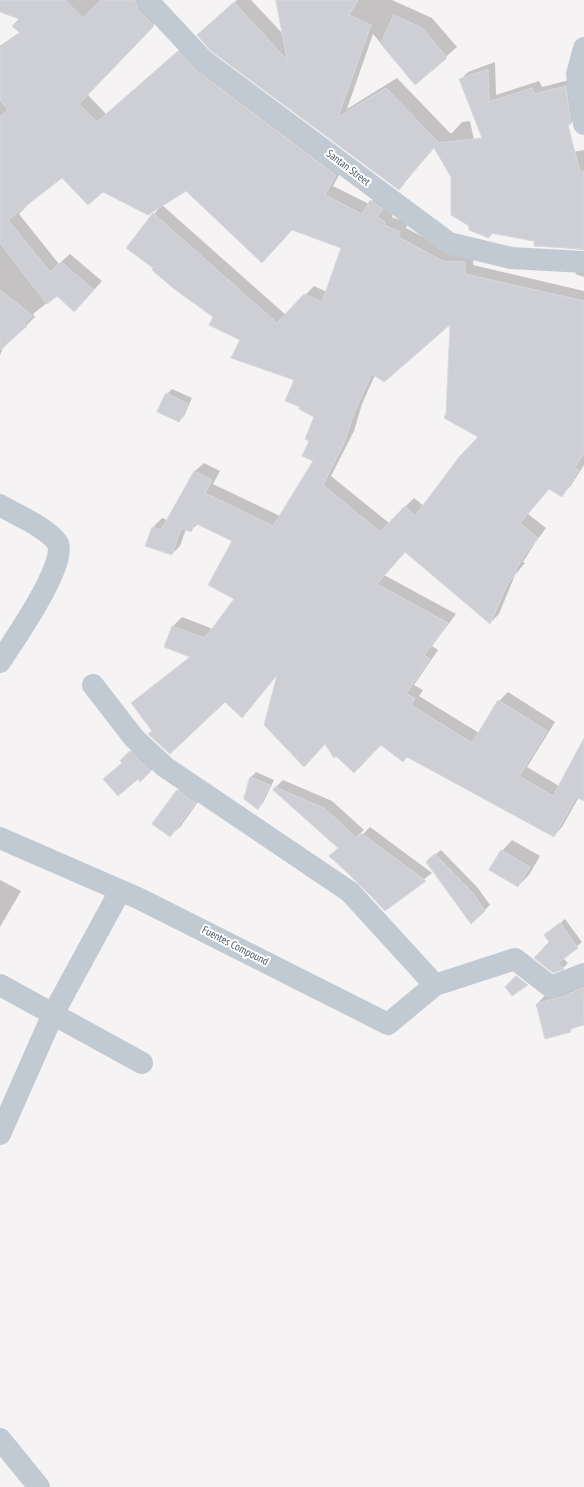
<!DOCTYPE html>
<style>
body{margin:0}
canvas{display:block;background:#f5f3f3}
</style>
<canvas width="584" height="1487"></canvas>
<script>
const context = document.querySelector('canvas').getContext('2d');
context.lineJoin = 'round';
function fill(path, color) { context.fillStyle = color; context.fill(path, 'evenodd'); }
function trace(path, color, width, dash) { context.strokeStyle = color; context.lineWidth = width; context.lineCap = dash ? 'butt' : 'round'; context.setLineDash(dash || []); context.stroke(path); }
function drawText(font, color, halo, rows, align = 'center') {
  context.font = font + ' "PT Sans Narrow",sans-serif'; context.lineWidth = 4; context.setLineDash([]); context.textBaseline = 'middle'; context.strokeStyle = halo; context.fillStyle = color; for (const [text, x, y, turn = 0] of rows) {
    context.save(); context.translate(x, y); context.rotate((+turn || 0) * Math.PI / 180); context.textAlign = isNaN(turn) ? turn : align; if (halo) context.strokeText(text, 0, 0); context.fillText(text, 0, 0); context.restore();
  }
}
fill(new Path2D(`
 M0,0H147L162,16L87,94L106,114L187,43L344,166L333,186L369,204L380,192L393,213L392,217L408,223L406,228L453,253L474,254L473,265L584,291V465L570,487L561,495L550,488L528,514L546,528L535,543L523,562L525,563L515,575L499,614L490,623L406,551L384,575L456,614L432,646L438,650L414,685L423,690L419,696L479,733L499,701L508,692L555,722L527,767L559,786L584,740V800L579,797L562,827L554,836L408,756L381,744L325,743L304,766L278,674L242,717L225,701L153,731L132,704L191,656L165,647L173,626L182,617L213,629L235,599L234,541L198,524L190,531L186,529L180,546L172,554L146,546L153,527L162,518L167,520L195,471L204,463L220,471L213,484L280,516L314,461L311,441L315,416L301,407L295,379L242,340L215,317L154,214L161,206L103,190L62,177L26,205L27,206L19,214L59,264L70,254L102,281L83,302L57,295L33,314L35,317L3,348L0,355V46L20,32L21,18L0,11ZM186,190L343,248L327,292L314,286L286,315L162,205ZM451,323L447,413L479,436L424,506L414,498L389,523L331,476L354,431L362,404L375,375Z
 M237,0H251L284,35L277,0H392L432,18L457,47L415,84L373,34L347,109L397,78L450,133H452L462,122L470,121L480,168L584,150V250L535,245V240L493,233L489,237L471,225L452,176L435,147L399,189L198,35Z
 M495,62L496,95L539,81L542,87L573,79L578,116L571,123L493,144L461,79L468,72Z
 M584,264V277L575,274Z
 M172,389L192,398L184,416L179,421L167,394Z
 M136,747L156,766L140,781L121,761Z
 M256,772L274,780L263,803L258,808L245,799L251,777Z
 M188,780L205,792L181,826L170,836L178,791Z
 M283,780L332,801L364,830L357,836L359,838L370,827L432,873L385,910L330,856L339,848L275,788Z
 M512,840L540,856L529,875L518,886L502,851Z
 M441,850L477,887L490,905L471,923L432,857Z
 M0,880L21,891L0,927Z
 M565,919L582,942L563,958L568,963L563,968L553,972L551,942L546,935Z
 M584,982V1024L574,1027L570,1031L537,1004L547,993Z`), '#0003');
const building = new Path2D(`
 M0,0H65L83,18L101,0H135L138,9L154,26L79,104L97,122L178,51L196,70L336,175L325,195L362,214L370,200L383,209L377,217L385,222L384,225L400,232L398,237L443,261L465,262V274L584,301V453L575,467L579,470L562,497L549,489L520,523L538,538L526,553L515,571L517,572L507,585L490,624L405,552L377,584L448,623L424,655L430,659L406,694L415,698L411,705L472,743L498,700L547,731L519,776L553,796L584,738V801L576,797L554,837L407,757L403,762L381,745L354,773L336,756L334,758L325,744L304,767L264,725L277,675L242,718L225,702L170,754L148,734L152,731L131,703L190,657L164,647L172,626L205,638L234,599L208,585L232,541L195,523L191,532L181,528L172,555L145,546L152,527L161,530L194,471L212,480L205,493L273,526L313,461L302,456L309,441L305,439L314,417L299,409L300,407L285,401L294,380L231,358L240,340L209,325L213,317L173,288L152,270L153,268L126,248L153,213L277,323L304,294L322,302L341,248L292,230L262,263L186,191L148,215L103,192L88,205L62,178L8,220L50,272L61,262L94,290L74,312L57,296L47,304L0,243V117L8,110L0,100V48L20,33L12,26L19,19L0,12ZM450,325L446,413L444,418L478,437L459,457L415,516L405,506L380,532L323,485L345,441L354,413L372,374L384,382Z
 M276,0H358L349,15L371,25L338,117L386,88L439,143L482,138L459,79L488,69L489,102L532,88L534,94L566,86L571,124L568,125L580,172H584V249L534,246V241L490,233L489,238L469,230V226L451,215V177L434,148L403,182L405,183L399,190L211,51L197,35L234,2L287,60Z
 M394,15L422,28L447,58L415,85L381,44Z
 M0,290L33,316L24,323L27,326L0,350Z
 M166,393L188,404L179,422L157,412Z
 M130,751L151,771L140,782L138,779L118,796L103,779L122,763L120,761Z
 M250,777L270,785L258,810L244,799Z
 M275,787L324,808L357,838L361,833L426,881L385,911L359,883L329,856L338,848L273,790Z
 M177,790L196,803L170,837L152,824Z
 M501,850L530,867L518,887L489,870Z
 M435,854L472,892L485,911L471,924L426,862Z
 M560,923L578,948L558,963L564,969L553,973L534,958L549,942L544,935Z
 M516,976L528,985L512,996L505,987Z
 M583,988L584,1025L570,1029L571,1032L545,1039L536,1004L564,996Z`);
fill(building, '#cdcfd5');
trace(building, '#d7d9de', 1);
trace(new Path2D(`
 M147,0L203,60L449,243L511,258L584,262
 M584,48L577,74L584,124
 M0,505C16,515 46,527 57,542C70,561 12,643 0,662
 M93,685L134,738L165,767L350,892L435,985
 M0,838L140,899L388,1024L435,985L515,959L551,987L584,974
 M0,985L142,1063
 M0,1134L53,1014L120,891
 M0,1439L39,1487`), '#c1cad2', 22);
drawText('11px', '#4a5661', '#fff', [
 ["Santan Street",348,168,37],
 ["Fuentes Compound",235,946,27]
]);
</script>
